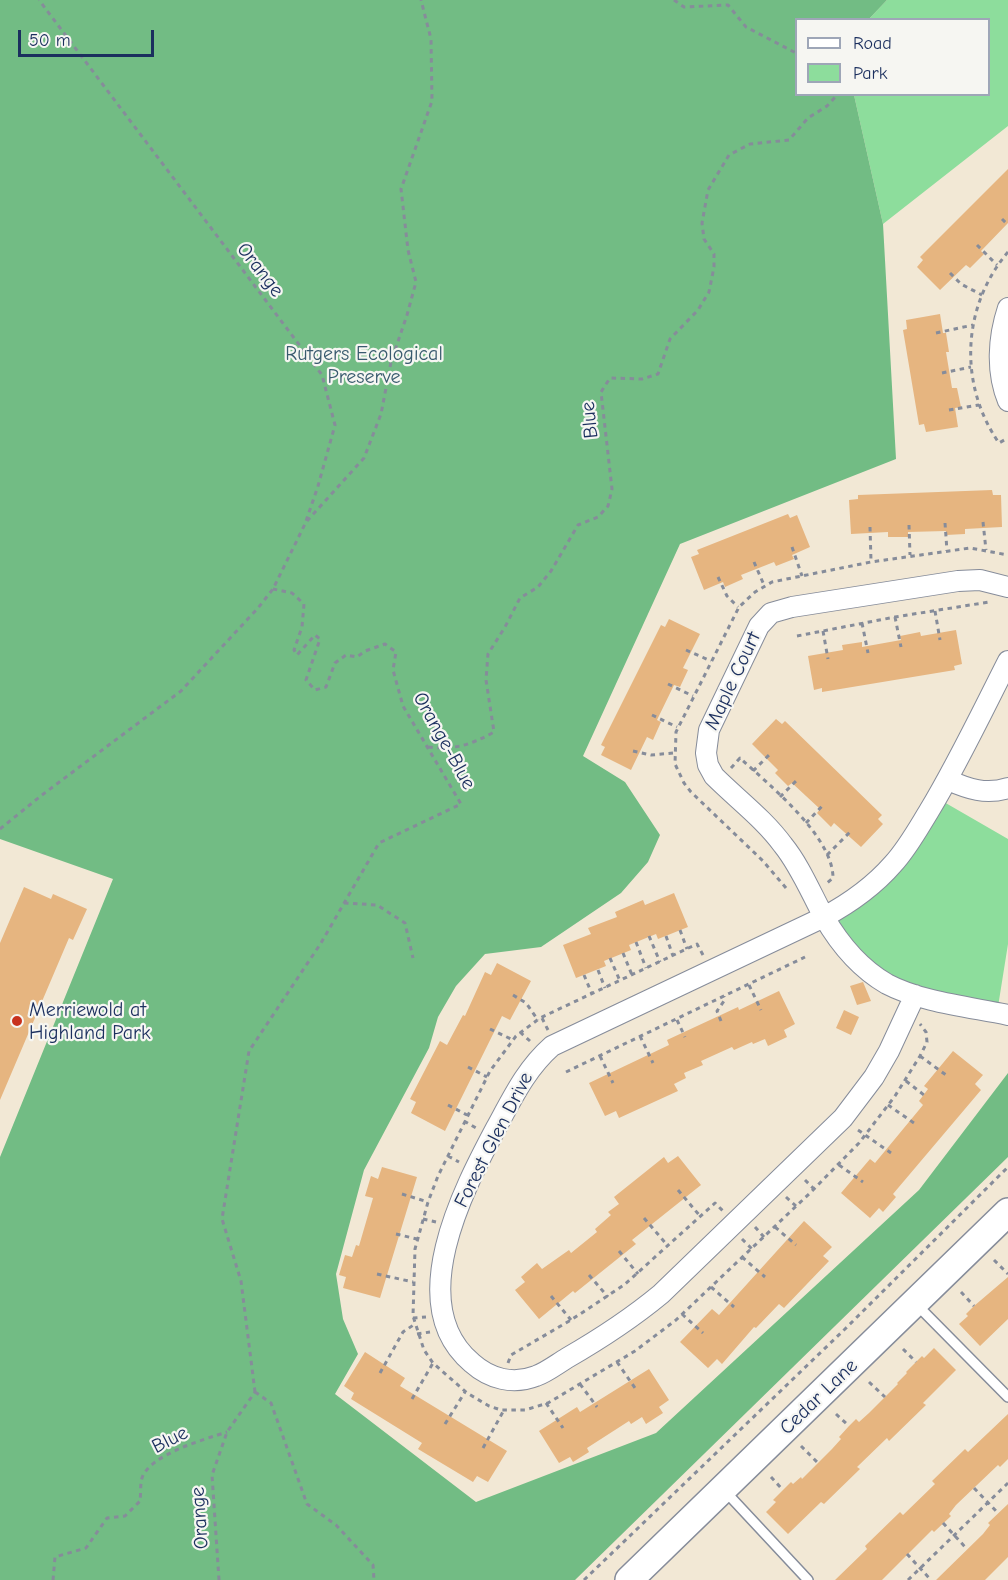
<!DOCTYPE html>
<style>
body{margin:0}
#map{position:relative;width:1008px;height:1580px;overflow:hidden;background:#f2e8d5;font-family:"Comic Neue",sans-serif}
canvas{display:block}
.legend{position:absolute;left:795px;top:18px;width:195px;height:78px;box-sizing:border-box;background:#f6f6f2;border:2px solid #9ea6b7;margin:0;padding:8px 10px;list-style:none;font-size:18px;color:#1b2f5e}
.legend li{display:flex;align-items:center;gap:12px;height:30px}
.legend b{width:30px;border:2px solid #9ea6b7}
.scale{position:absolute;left:18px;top:30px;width:136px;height:27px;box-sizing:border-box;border:3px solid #1b2f5e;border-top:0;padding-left:8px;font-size:18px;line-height:21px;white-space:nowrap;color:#1b2f5e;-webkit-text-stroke:4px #f6f6f2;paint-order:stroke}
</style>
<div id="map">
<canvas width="1008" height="1580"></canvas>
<ul class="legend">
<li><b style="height:8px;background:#fff"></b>Road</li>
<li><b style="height:16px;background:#8ddd9c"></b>Park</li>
</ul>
<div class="scale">50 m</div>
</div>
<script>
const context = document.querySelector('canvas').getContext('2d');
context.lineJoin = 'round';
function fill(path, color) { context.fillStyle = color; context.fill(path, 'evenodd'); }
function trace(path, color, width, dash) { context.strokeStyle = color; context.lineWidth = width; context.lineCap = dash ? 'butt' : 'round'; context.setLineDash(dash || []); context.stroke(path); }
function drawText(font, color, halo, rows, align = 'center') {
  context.font = font + ' "Comic Neue",sans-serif'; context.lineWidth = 4.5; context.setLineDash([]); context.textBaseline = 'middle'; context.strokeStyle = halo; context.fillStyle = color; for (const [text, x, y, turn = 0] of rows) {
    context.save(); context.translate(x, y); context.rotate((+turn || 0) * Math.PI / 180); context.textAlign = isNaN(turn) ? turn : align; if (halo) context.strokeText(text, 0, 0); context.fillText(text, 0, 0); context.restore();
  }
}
fill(new Path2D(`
 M887,0H1008V126L883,224L854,95L988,94V20L869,19Z
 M937,798L1008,839V944L997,1013L887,983L824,917L851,902Z`), '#8ddd9c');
fill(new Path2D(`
 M0,0H887L869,19L796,20V94L854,95L883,224L896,459L680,544L583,756L625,782L660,835L648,862L621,893L541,947L485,954L456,986L438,1017L429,1048L364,1170L336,1274L343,1319L358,1354L335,1394L476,1502L656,1433L919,1190L1008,1073V1157L575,1580H0V1157L113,879L0,839Z`), '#72bc84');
fill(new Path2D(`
 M1008,169V223L981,251L984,254L970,268L966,265L940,290L917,267L923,260L920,257Z
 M940,314L943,333H946L949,352H946L952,388H957L961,407L955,408L958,427L926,432L924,424L919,425L903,330L907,329L906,320Z
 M992,490L993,495H1001L1002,527L965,529V534L946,535V531L908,532V537H888V532L851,534L849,500L858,499V495Z
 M788,514L790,518L797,515L810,547L792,555L794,559L776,566L774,562L741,575L743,579L725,587L723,582L704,590L691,557L699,554L697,550Z
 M669,619L700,634L683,668L688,670L680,687L674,685L657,720L661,722L653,740L647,737L631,770L601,755L605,747L601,745L661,625L665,627Z
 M956,630L962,664L954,666L955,670L822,692V688L814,690L808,656L843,650L842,645L862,642V647L901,640L900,636L920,632L921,636Z
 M776,719L782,724L785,721L882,815L878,819L883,824L861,847L834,823L831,827L817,813L820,809L792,783L788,786L775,773L778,770L752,744Z
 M24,887L51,899L53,894L87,909L73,940L69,938L0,1100V943Z
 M674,893L688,927L658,939L656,934L629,945L631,950L604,961L606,966L576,978L563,945L591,934L588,928L617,917L615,912L643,900L645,905Z
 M497,963L531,981L510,1020L502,1016L445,1131L411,1113L416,1102L410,1099L440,1041L447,1045L463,1015L465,1016L485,972L491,975Z
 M863,982L871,1001L857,1005L850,986Z
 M779,991L795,1024L784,1030L787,1037L768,1046L765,1039L753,1044L752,1042L734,1050L732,1047L701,1061L703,1065L684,1073L686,1078L674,1084L678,1091L619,1118L616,1111L605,1116L589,1083L669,1045L667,1040L738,1007L739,1010Z
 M844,1010L859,1017L851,1035L836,1028Z
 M953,1051L983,1075L975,1084L981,1090L893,1194L896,1197L883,1212L879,1208L870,1218L841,1193L870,1159L875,1163L923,1105L919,1101L928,1089L924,1086Z
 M678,1156L701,1185L632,1240L636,1244L575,1293L573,1291L539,1319L515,1290L525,1282L521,1277L537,1263L542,1269L569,1250L571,1253L597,1232L595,1229L611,1215L608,1212L619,1204L614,1197L664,1157L668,1163Z
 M382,1167L417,1177L380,1298L343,1288L346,1277L339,1275L345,1255L352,1257L356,1245L359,1246L373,1198L365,1196L371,1176L378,1179Z
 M804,1221L832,1247L823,1256L829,1261L784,1308L779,1304L756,1328L754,1327L722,1364L717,1359L708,1368L680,1342L712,1309L719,1315Z
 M1008,1277V1319L980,1346L959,1324L968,1316L966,1314L974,1306Z
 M934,1348L956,1370L923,1403L926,1405L889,1441L887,1438L857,1467L860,1469L824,1504L821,1502L788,1534L766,1512L776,1502L773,1500L791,1482L793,1484L801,1477L802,1479L832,1449L841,1439L839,1437L849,1426L856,1419L859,1422L869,1413L898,1384L897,1383L907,1373L906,1372L922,1356L924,1358Z
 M365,1352L405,1378L400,1386L507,1451L488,1482L477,1476L473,1482L418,1449L422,1443L351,1399L354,1393L344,1386Z
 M649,1369L669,1400L659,1407L663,1413L646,1424L642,1417L631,1424L629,1421L587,1448L589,1452L573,1462L570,1457L559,1463L539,1431L577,1407L580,1412Z
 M1008,1414V1459L1000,1467L998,1465L956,1505L949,1514L951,1516L934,1532L932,1530L882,1580H835L867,1549L865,1546L900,1512L903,1515L935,1484L932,1481L965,1449L968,1452Z
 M1008,1504V1557L985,1580H936L983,1534L990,1525L988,1523Z`), '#e6b580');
const lane = new Path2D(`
 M917,1305L1008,1397
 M724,1490L808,1580`);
const street = new Path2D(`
 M1008,308C998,338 996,372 1008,401
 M1008,587L980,580L958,581L792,607L771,613L759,626L709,730L706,753L708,765L714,776C737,799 764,819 783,845C800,866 811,893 824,917C850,903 873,887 893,864C907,849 918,829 929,811C958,763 982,712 1008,661
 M948,780C968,789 986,795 1008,788
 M915,995L889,1051L874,1077L843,1118L661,1294C632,1318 600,1339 567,1358C557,1364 547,1372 536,1376C513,1385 490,1379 472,1363C403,1305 463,1190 496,1128C513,1097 526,1069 552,1046L824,917C839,943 861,969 887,984C921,1002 970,1007 1008,1015`);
const secondary = new Path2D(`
 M629,1580L1008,1212`);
trace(lane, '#868c9a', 12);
trace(street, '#868c9a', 22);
trace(secondary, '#868c9a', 30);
trace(new Path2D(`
 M674,0L684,7L728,5L746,27L796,53
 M1002,219L1008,225
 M977,245L997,265
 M1008,252C962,306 958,384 999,443L1008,438
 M950,273L961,284L982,295
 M936,333L973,325
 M942,373L971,367
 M949,410L979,405
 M307,521L364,458L381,414L391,362L407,315L416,282L408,250L401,189L432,101L431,39L421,0
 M983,522L986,550
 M945,523L947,551
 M909,525L910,555
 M870,527L871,561
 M792,547L802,576
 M754,562L764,585
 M718,577L727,596L738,607
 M935,611L940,640
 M895,617L901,647
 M862,623L868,653
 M823,631L828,659
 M797,636L895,617L989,602
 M686,650L711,661
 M668,684L693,696
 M652,715L677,727
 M428,747C454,750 471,745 494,732L486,680L488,654L505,627L520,598L538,587L551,571L578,525L598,517L608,506L612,489L601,392L610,378L642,379L658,374L670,339L698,310L709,292L714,267V254L704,239L702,223L708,190L729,155L750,144L789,140L808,118L827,106L838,94
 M633,751L651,755L674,753
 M731,768L740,758C769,785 833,836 833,878L827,883
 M753,771L771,753
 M780,797L798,779
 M806,823L824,804
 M0,829L42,795L181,691L258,608L273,589L305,524L318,486L335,425L322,375L39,0
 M827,855L852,830
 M786,888L763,861L691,792L684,783L675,764L676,732L739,607L755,592L772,582L871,562L970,548L1008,555
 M344,903L377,905L405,923L413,958
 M680,930L687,949
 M649,936L660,962
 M666,936L673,956
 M636,942L646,968
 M623,953L632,975
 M703,955L697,944L540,1018L516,1036L490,1071L438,1176L428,1202L415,1249L413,1316L424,1350L433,1363L467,1393L489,1406L501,1410H525L548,1403L635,1351L676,1320L810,1193L859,1143L895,1096L920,1056L927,1042L926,1032L920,1024
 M610,958L620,981
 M598,970L605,988
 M584,975L592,994
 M749,985L761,1010
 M513,995L526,1003L538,1020
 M542,1018L548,1030
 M677,1020L685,1037
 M721,1021L717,1011L724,1001V996
 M490,1029L513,1040
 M520,1032L530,1041
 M640,1036L653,1063
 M600,1056L613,1083
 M920,1056L946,1075
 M468,1067L487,1077
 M566,1072L805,957
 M906,1081L924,1095
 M448,1105L467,1115
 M888,1105L914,1123
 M464,1121L476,1128
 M858,1130L891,1153
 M448,1156L459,1162
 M839,1165L863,1182
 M805,1180L814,1189
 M678,1190L700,1216
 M402,1194L428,1202
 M786,1197L796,1206
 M644,1218L668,1246
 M423,1219L436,1222
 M755,1227L764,1237
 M775,1227L796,1245
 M396,1234L417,1239
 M742,1239L752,1249
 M619,1251L638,1274
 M742,1257L765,1277
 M994,1260L1008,1274
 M377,1274L413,1282
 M589,1275L608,1297
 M711,1287L734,1307
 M961,1292L974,1306
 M551,1296L571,1320
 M682,1314L703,1333
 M413,1318L426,1317
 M417,1334L430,1332
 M903,1349L916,1362
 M617,1362L635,1388
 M508,1363L511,1355L571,1320L624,1285L715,1203L723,1211
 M380,1373L403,1332L415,1324
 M869,1382L885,1397
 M580,1384L597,1407
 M255,1392L241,1281L222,1219L249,1051L321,943L379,843L461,804L403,706L393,670L396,652L385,644L365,651L357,657L346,655L335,663L326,687L315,690L306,680L320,639L315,635L297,655L294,650L302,627L304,604L292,593L273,589
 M255,1392L271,1403L307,1504L336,1525L373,1565L374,1580
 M412,1399L433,1363
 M546,1403L563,1428
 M836,1414L849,1426
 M445,1424L465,1392
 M801,1446L818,1463
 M483,1448L504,1410
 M771,1477L783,1490
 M974,1488L998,1513
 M943,1523L967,1549
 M907,1554L931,1580
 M53,1580L55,1557L86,1548L107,1518L125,1516L140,1501C141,1494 140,1484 142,1478C150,1454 206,1439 227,1432
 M219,1580L212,1475L227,1432L255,1392
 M584,1580L845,1329L1008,1167
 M908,1580L1008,1483`), '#868c9a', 3, [4.5, 4.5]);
trace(lane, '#fff', 9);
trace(street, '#fff', 20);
trace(secondary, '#fff', 27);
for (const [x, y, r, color] of [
 [17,1021,6,"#c8321e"]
]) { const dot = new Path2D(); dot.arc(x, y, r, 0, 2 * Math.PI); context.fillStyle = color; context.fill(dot); trace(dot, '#f6f6f2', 2); }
drawText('20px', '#1b2f5e', '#f6f6f2', [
 ["Orange",260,270,52],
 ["Blue",590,420,-96],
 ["Maple Court",733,681,-65],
 ["Orange-Blue",444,741,61],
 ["Forest Glen Drive",494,1140,-63],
 ["Cedar Lane",819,1397,-44],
 ["Blue",170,1440,-27],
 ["Orange",200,1518,-94]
]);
drawText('20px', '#385a6e', '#f6f6f2', [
 ["Rutgers Ecological",364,354],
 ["Preserve",364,377]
]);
drawText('20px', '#1b2f5e', '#f6f6f2', [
 ["Merriewold at",29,1010],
 ["Highland Park",29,1033]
], 'left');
</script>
